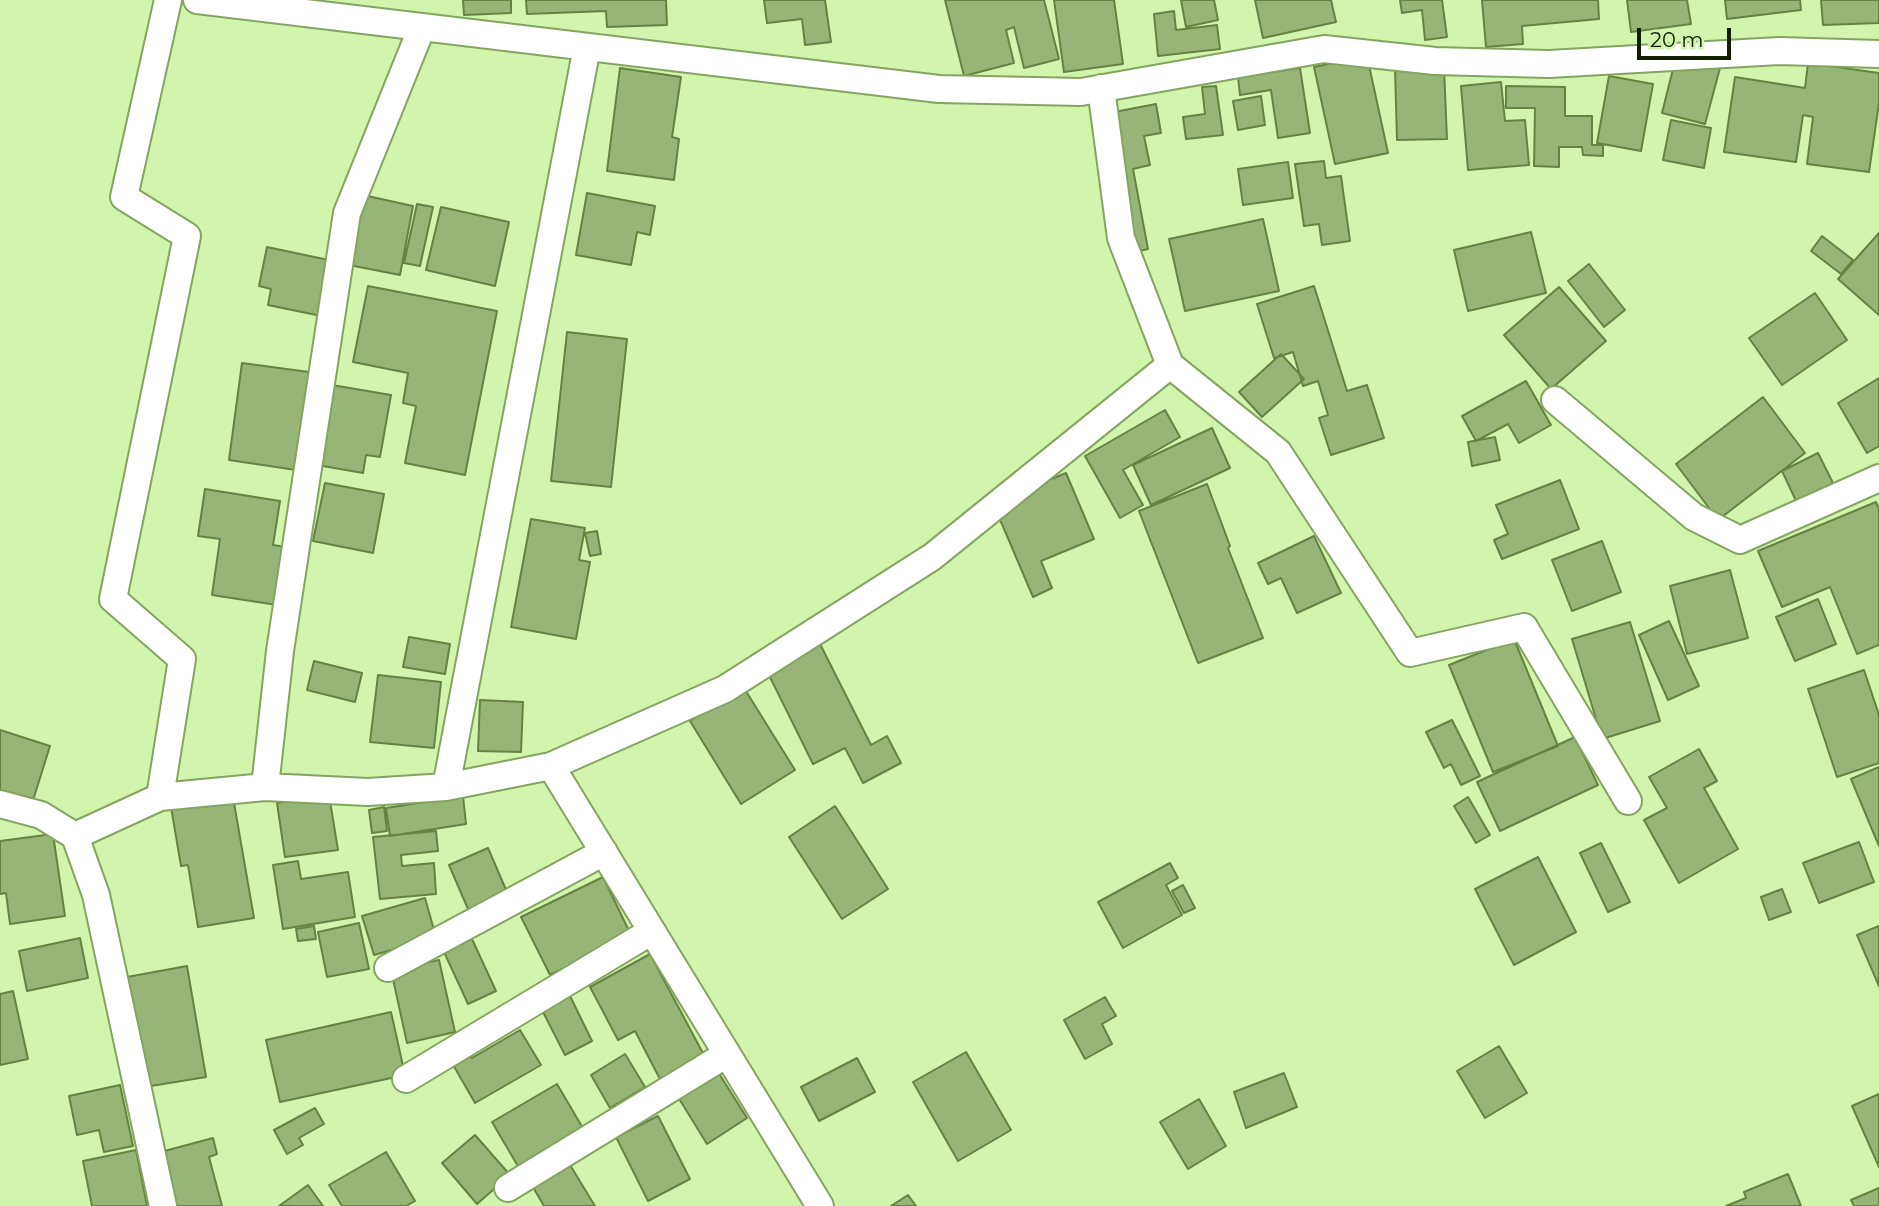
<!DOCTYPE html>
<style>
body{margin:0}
#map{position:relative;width:1879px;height:1206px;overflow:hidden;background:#d2f5ad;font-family:Montserrat,sans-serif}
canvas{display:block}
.scale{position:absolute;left:1637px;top:28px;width:94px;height:32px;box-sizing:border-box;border:4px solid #121e03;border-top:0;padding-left:9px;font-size:21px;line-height:24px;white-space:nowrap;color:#121e03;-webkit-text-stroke:5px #d2f5ad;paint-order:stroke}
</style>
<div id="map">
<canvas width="1879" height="1206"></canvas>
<div class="scale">20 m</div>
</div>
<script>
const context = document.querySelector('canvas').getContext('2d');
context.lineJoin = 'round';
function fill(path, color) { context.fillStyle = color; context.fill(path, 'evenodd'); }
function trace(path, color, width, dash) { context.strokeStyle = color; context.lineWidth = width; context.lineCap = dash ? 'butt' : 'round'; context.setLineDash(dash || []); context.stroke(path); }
const building = new Path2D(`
 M463,0H511V13L464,15Z
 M526,0H666L667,25L607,27L606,11L527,14Z
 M764,0H825L831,42L805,45L802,19L767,23Z
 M945,0H1044L1059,59L1024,68L1014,27L1006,30L1014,63L964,76Z
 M1054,0H1114L1123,64L1064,72Z
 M1181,0H1214L1218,20L1186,27Z
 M1255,0H1331L1336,22L1263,38Z
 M1400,0H1442L1447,37L1425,40L1422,10L1402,13Z
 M1482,0H1598L1599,19L1522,26L1523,44L1486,47Z
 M1627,0H1687L1691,24L1631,32Z
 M1725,0H1800L1801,10L1727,19Z
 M1821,0H1879V23L1823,25Z
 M1174,11L1176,30L1217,25L1220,49L1158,56L1154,14Z
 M1367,56L1388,153L1335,164L1314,67Z
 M1676,57L1720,68L1705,124L1662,113Z
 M1808,63L1879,73V103L1869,172L1807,164L1813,117L1803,115L1796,162L1724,152L1735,77L1805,88Z
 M620,68L681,77L672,137L679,139L674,180L607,171Z
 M1300,68L1310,133L1278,138L1271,90L1240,95L1238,77Z
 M1444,68L1447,139L1397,140L1395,69Z
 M1609,76L1653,84L1641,151L1597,143Z
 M1501,82L1505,121L1525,120L1529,165L1468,170L1461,86Z
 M1216,86L1223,135L1186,139L1183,117L1205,114L1202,87Z
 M1506,86L1565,87V116H1592V145H1603V156L1583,155L1582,147H1559V167L1534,166L1535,108H1506Z
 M1261,96L1265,125L1238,130L1233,101Z
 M1156,104L1161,133L1144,136L1150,165L1133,169L1148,249L1135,252L1109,113Z
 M1671,120L1711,128L1704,168L1663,160Z
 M1324,161L1326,178L1341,176L1350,241L1322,245L1319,224L1304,226L1295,164Z
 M1288,162L1293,198L1243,205L1238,169Z
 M587,193L655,206L650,235L637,232L631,265L576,255Z
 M363,195L413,206L400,275L349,265Z
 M417,204L433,207L420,266L404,263Z
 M441,207L509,222L495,286L426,270Z
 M1263,219L1279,291L1185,311L1169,239Z
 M1531,232L1546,293L1468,311L1454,250Z
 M1879,233V315L1838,279Z
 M1822,236L1853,260L1841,274L1811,251Z
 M267,247L338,262L326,317L268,305L271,289L259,286Z
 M1589,264L1625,310L1604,327L1568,281Z
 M368,286L497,311L465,475L405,463L416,406L403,403L408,373L353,362Z
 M1314,286L1347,391L1367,385L1384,438L1331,455L1319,418L1328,415L1318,381L1303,386L1293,352L1274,358L1257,304Z
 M1559,287L1606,341L1551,389L1504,335Z
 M1815,293L1847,340L1782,385L1749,338Z
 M567,332L627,339L611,487L551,481Z
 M1281,354L1304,379L1262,417L1239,392Z
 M242,363L309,372L296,470L229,460Z
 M1879,378V446L1867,453L1838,403Z
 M1526,381L1551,425L1519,443L1508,424L1476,441L1462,416Z
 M332,385L391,395L380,457L366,455L363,473L317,465Z
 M1763,397L1805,453L1718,520L1676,464Z
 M1165,410L1180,437L1123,470L1143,505L1120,518L1085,456Z
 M1212,428L1230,468L1151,505L1133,465Z
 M1495,437L1500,460L1472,466L1468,442Z
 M1818,453L1835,487L1798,505L1782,471Z
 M1066,473L1094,539L1041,561L1052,588L1033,597L993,503Z
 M1560,480L1579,529L1502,559L1494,540L1508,534L1496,505Z
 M325,483L384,494L373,553L313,541Z
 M1207,484L1230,546L1228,548L1263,638L1198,663L1139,511Z
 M205,489L280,501L273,545L286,547L277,605L212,595L220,539L198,536Z
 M1876,502L1879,509V645L1857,654L1830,587L1782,607L1758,551Z
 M531,519L585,528L579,560L590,562L576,639L511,627Z
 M597,531L601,554L590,556L585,533Z
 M1314,536L1341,593L1297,613L1281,578L1268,584L1258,563Z
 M1602,541L1621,592L1572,611L1552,560Z
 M1730,570L1748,638L1687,654L1670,586Z
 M1818,599L1836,644L1795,661L1776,617Z
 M1669,621L1699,686L1668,700L1639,635Z
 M1630,622L1660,721L1602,739L1572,639Z
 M409,637L450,644L445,674L403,667Z
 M817,638L871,745L887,736L901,763L863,783L845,748L813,764L764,665Z
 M1514,639L1558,746L1493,772L1449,665Z
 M314,661L362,673L355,702L307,690Z
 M1864,670L1879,715V763L1837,777L1808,689Z
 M378,675L441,682L434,748L370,742Z
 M744,688L795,770L741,804L690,721Z
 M480,700L523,702L521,752L478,751Z
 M1452,720L1480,776L1461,785L1451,764L1444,768L1426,732Z
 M0,730L50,746L30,810L0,800Z
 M1575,737L1598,785L1500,831L1477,782Z
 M1699,749L1717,781L1704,788L1738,849L1679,883L1644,820L1667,808L1649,777Z
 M1879,767V846L1851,779Z
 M329,795L338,850L285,857L277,803Z
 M463,796L466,824L390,836L386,808Z
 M233,797L254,918L198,927L188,865L181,866L171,807Z
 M1468,797L1490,835L1476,843L1454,806Z
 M835,806L888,889L842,919L789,837Z
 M384,807L387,831L372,833L369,810Z
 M436,831L438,851L401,855L402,866L434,863L436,894L380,899L373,837Z
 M53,834L65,916L10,924L6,893L0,894V841Z
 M1859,842L1874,882L1819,903L1803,863Z
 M1601,843L1630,902L1608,912L1580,853Z
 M488,848L510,899L471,916L449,865Z
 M1538,857L1576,932L1514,965L1475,889Z
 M298,861L301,879L348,872L355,917L283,929L273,865Z
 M1170,863L1178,878L1166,885L1182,915L1123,948L1098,902Z
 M603,877L631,935L550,975L521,917Z
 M1183,885L1195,908L1184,913L1172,891Z
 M1782,889L1791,912L1769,920L1761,897Z
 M425,898L436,937L374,955L362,916Z
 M359,923L369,969L327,977L318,932Z
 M314,926L316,939L298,941L296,929Z
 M1879,926V986L1857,935Z
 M80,938L88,978L27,991L19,951Z
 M472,939L496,991L468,1004L444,952Z
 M650,954L705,1057L661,1081L635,1031L618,1040L590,987Z
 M439,960L455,1032L407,1043L391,970Z
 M187,966L206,1077L145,1087L127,977Z
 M13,991L28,1059L0,1065V994Z
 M570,996L592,1041L565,1055L542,1010Z
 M1105,997L1116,1016L1102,1024L1112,1044L1085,1059L1064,1020Z
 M391,1012L405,1075L280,1102L266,1040Z
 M520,1030L541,1065L475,1103L448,1056L465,1046L472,1058Z
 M1499,1046L1527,1093L1485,1118L1457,1071Z
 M966,1052L1011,1130L958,1161L913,1082Z
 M625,1054L645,1087L610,1108L591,1075Z
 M857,1058L875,1092L819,1121L801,1087Z
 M718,1072L747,1118L707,1144L678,1097Z
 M1284,1073L1297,1107L1246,1128L1234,1092Z
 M557,1084L584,1130L519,1168L492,1122Z
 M120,1085L133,1146L104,1152L99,1130L77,1135L69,1096Z
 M1879,1094V1167L1852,1106Z
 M1199,1099L1226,1146L1188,1169L1160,1122Z
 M315,1108L324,1124L299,1138L303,1145L287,1154L274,1130Z
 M658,1116L690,1179L648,1201L616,1137Z
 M475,1135L510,1175L477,1204L442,1163Z
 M213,1138L217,1154L209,1157L222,1206H171L157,1153Z
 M136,1150L147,1206H92L83,1161Z
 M386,1152L415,1201L406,1206H342L329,1185Z
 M567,1160L595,1206H544L530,1182Z
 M1788,1174L1801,1206H1726L1746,1198L1744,1192Z
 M308,1185L323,1206H279Z
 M1879,1188V1206H1854L1851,1200Z
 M908,1195L916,1206H891Z`);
fill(building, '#98b578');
trace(building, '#658340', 2);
const minor = new Path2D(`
 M197,0L939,89L1081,92L1324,49L1435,61L1549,64L1779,51L1879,54
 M1101,88L1121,238L1170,365L1278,452L1410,653L1524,627L1628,801
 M1555,400L1694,517L1740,540L1879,478
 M551,766L820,1206
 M265,787L280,651L347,213L422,27
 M446,787L587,47
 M160,797L265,787L368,792L446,787L551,766L725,689L932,557L1170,365
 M0,804L41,815L75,836L96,895L163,1206
 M75,836L160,797L182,659L113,599L187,236L124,197L168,0
 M388,968L604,852
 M406,1079L652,931
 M508,1188L727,1054`);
trace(minor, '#84a460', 30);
trace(minor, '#fff', 26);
</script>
